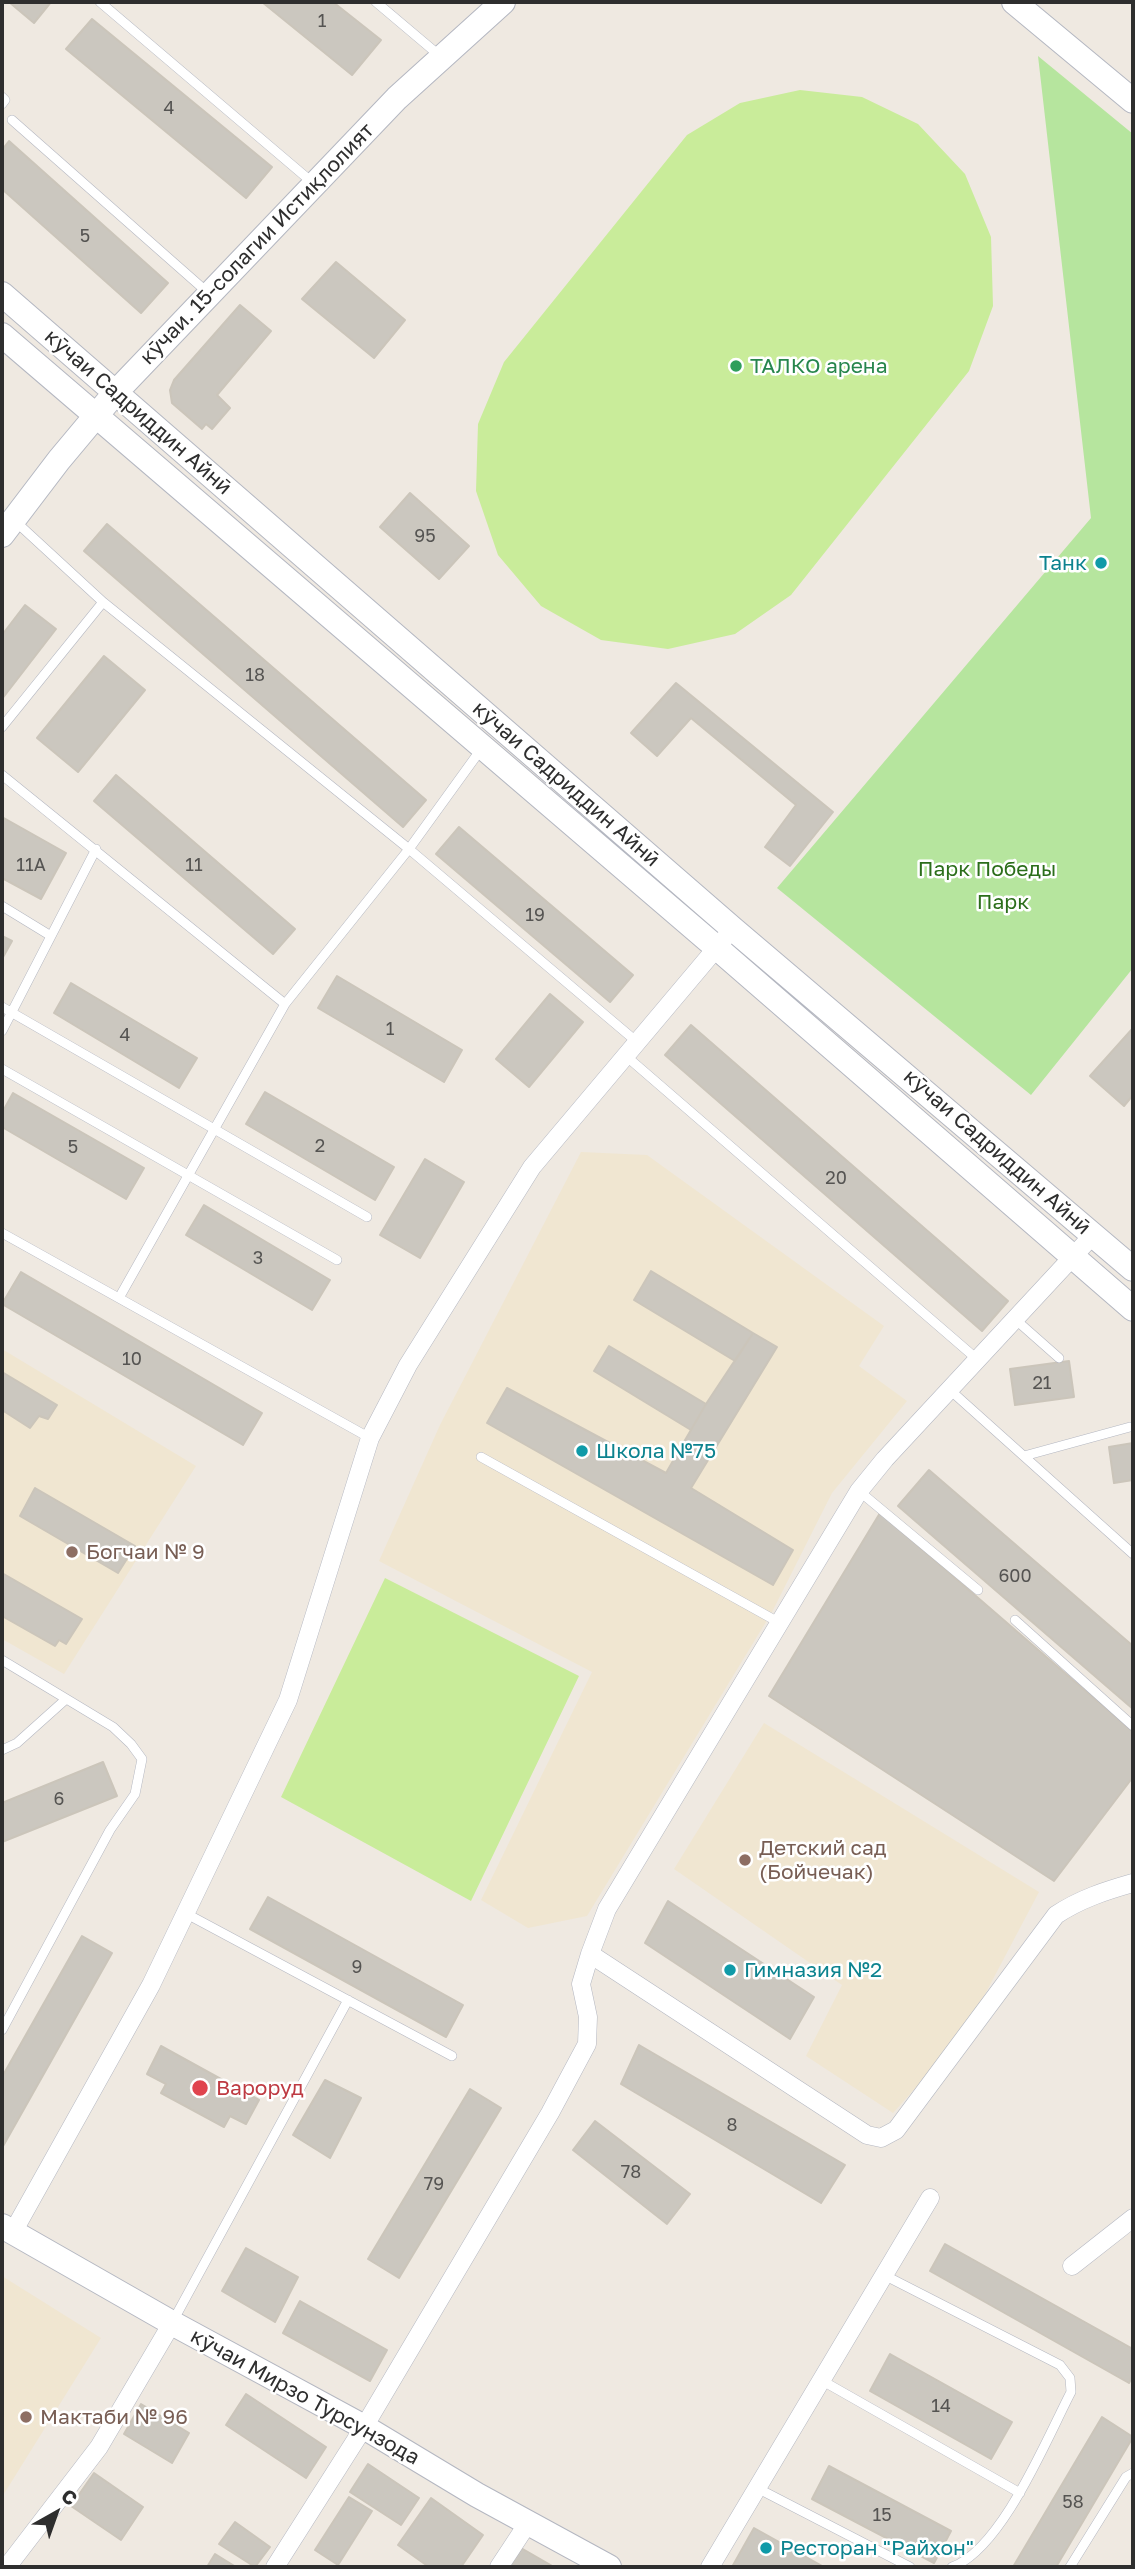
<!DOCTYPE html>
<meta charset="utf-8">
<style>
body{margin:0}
#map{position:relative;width:1135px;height:2569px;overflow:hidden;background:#efe9e1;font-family:"Golos Text",sans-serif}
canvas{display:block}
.frame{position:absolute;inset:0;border:4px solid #2e2e2e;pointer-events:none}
.north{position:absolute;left:21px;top:2478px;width:70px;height:70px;-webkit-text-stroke:5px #fff;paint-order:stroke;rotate:40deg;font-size:19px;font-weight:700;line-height:28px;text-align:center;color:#2e2e2e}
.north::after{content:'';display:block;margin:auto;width:24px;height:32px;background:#2e2e2e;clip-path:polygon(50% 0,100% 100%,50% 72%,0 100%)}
</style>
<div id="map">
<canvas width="1135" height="2569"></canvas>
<div class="frame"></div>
<div class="north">С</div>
</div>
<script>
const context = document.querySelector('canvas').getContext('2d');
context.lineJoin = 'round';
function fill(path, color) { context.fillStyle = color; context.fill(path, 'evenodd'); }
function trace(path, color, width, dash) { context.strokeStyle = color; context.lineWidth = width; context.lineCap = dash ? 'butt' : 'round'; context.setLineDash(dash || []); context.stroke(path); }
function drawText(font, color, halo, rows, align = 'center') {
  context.font = font + ' "Golos Text",sans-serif'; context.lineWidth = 5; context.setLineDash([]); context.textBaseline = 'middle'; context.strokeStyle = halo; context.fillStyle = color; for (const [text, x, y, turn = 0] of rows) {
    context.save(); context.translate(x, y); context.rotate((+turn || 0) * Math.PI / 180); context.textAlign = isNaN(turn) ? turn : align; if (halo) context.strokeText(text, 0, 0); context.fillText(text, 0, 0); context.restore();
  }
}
fill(new Path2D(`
 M581,1152L647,1155L884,1326L859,1366L907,1401L832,1493L772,1612L587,1916L528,1928L481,1900L592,1672L379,1561L440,1425Z
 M2,1349L196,1466L64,1674L2,1639Z
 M764,1723L1039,1892L964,2034L893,2113L806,2056L842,1985L674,1869Z
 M2,2276L101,2338L2,2497Z`), '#f0e6d1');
fill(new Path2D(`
 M1038,56L1133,134V968L1031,1095L777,888L1091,518Z`), '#b6e59e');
fill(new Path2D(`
 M800,90L862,97L918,124L965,174L991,237L993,306L969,371L791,595L735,634L668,649L601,640L541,606L498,555L476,491L478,424L504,362L687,135L740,103Z
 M385,1578L579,1676L471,1901L281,1797Z`), '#c9ec9a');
const building = new Path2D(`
 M9,2H51L34,23Z
 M262,2H333L381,40L352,75Z
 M92,19L272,167L246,198L66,49Z
 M9,141L168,283L141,313L2,189V150Z
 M336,262L405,320L374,358L302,299Z
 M240,305L271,331L217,395L230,408L212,429L206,424L202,429L172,403L170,390L174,380Z
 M410,493L469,546L439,579L380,527Z
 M107,524L426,800L403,827L84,551Z
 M25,605L56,629L2,699V635Z
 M104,656L145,690L78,772L37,738Z
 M676,683L833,812L790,866L765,847L796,805L691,718L657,756L631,733Z
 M116,775L295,929L273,954L94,801Z
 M2,817L66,853L41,899L2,878Z
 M459,827L633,975L610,1002L436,854Z
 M2,936L12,941L2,959Z
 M337,976L462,1050L444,1082L318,1008Z
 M71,983L197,1058L179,1088L54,1013Z
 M550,994L583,1022L529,1087L496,1059Z
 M691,1025L1008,1301L982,1331L665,1055Z
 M1133,1028V1095L1124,1106L1090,1076Z
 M265,1092L394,1167L375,1200L246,1124Z
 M13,1093L144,1168L126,1199L2,1127V1113Z
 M425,1159L464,1182L420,1258L380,1235Z
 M204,1205L330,1280L312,1310L186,1235Z
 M651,1271L753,1333L735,1361L634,1300Z
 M21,1272L262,1413L243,1445L2,1304Z
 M753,1333L777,1347L691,1488L793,1550L773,1585L487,1423L507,1388L666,1473L706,1404Z
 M609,1346L706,1404L691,1430L594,1371Z
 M1069,1361L1074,1397L1015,1405L1010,1369Z
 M2,1372L57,1405L48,1419L39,1416L30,1428L2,1410Z
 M1133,1443V1480L1114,1483L1109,1447Z
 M929,1470L1133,1646V1709L898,1506Z
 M35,1488L135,1546L118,1573L20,1516Z
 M880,1513L1133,1732V1777L1054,1881L769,1696Z
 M2,1573L82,1619L66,1644L59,1640L55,1646L2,1616Z
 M103,1762L117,1796L2,1842V1803Z
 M268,1897L463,2005L446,2037L250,1929Z
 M668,1901L814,1997L790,2039L645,1943Z
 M82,1936L112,1953L2,2148V2077Z
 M639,2045L845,2165L821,2203L621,2084Z
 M161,2046L259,2100L246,2124L230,2116L224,2127L161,2093L166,2084L147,2074Z
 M325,2080L361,2098L330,2158L293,2135Z
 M470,2089L501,2108L399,2278L368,2259Z
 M595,2121L690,2194L667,2224L573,2150Z
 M945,2244L1133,2349V2375L1129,2383L930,2271Z
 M246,2248L298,2277L275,2322L222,2291Z
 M300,2301L387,2350L370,2381L283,2333Z
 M890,2354L1012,2422L991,2459L870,2391Z
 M246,2394L326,2447L306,2478L226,2425Z
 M141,2404L189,2433L172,2463L124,2434Z
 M1102,2417L1133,2437L1056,2567H1013Z
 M368,2464L419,2498L401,2525L350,2492Z
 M829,2466L951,2531L934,2563L812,2499Z
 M94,2473L143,2507L121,2540L71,2506Z
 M349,2497L372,2511L338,2565L315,2550Z
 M431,2498L483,2535L461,2567H429L398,2545Z
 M235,2522L270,2547L255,2567L219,2544Z
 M754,2528L824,2567H732Z
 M521,2548L554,2567H509Z
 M215,2554L236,2567H207Z`);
fill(building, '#cbc7bf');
trace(building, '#cbc5ba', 2);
const lane = new Path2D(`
 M100,2L313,183
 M376,2L440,56
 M2,97L5,100L2,104
 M12,120L207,292
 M103,602L409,849L637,1042
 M2,727L103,602L15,521
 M2,775L285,1004L409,849L482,748
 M2,906L51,936
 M2,1007L367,1217
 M2,1031L96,849
 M626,1056L978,1360
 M2,1069L337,1260
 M2,1233L370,1438
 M119,1298L285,1004
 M1016,1320L1059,1358
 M950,1390L1133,1554
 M1024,1456L1130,1427
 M481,1457L780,1623
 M859,1491L978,1590
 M1015,1620L1133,1726
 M2,1660L113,1727L131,1744L142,1759L135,1794L110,1830L2,2030
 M2,1750L17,1743L65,1700
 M185,1913L452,2056
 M884,2275L1060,2365L1070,2378L1071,2392C1047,2438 1002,2549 952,2567
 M173,2321L348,2000
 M821,2380L1020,2493
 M757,2488L910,2567
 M1070,2567L1126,2477L1133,2473`);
const street = new Path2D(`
 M590,1954L867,2135L881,2138L896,2130L1056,1915C1080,1899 1105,1891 1133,1883
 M13,2232L151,1985L288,1700L370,1438L408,1365L532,1167L724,939
 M1072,2266L1133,2218
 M7,2567L99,2447L172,2323
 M275,2567L364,2427L550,2113L587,2044L588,2017L581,1984L590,1954L607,1909L859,1491L885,1459L1093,1235
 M499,2567L528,2523
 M710,2567L930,2198`);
const secondary = new Path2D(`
 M1014,2L1133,101
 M2,294L733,929L1133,1269
 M2,335L717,948L1133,1309
 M2,535L59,460L115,393L397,98L503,2
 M2,2226L172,2323L364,2427L477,2495L609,2567`);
trace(lane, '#b4b7c1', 10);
trace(street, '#b4b7c1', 19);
trace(secondary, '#b4b7c1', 26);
trace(lane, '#fff', 9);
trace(street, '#fff', 18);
trace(secondary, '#fff', 24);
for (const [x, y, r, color] of [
 [736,366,7,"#2e9e5b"],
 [1101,563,7,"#0f9aa8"],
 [582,1451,7,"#0f9aa8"],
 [72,1552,7,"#8d6e63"],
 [745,1860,7,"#8d6e63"],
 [730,1970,7,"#0f9aa8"],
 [200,2088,9,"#e0444e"],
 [26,2417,7,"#8d6e63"],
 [766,2548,7,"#0f9aa8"]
]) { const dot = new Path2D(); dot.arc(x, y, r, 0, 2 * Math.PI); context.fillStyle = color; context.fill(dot); trace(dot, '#fff', 2.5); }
drawText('18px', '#555452', null, [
 ["1",322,21],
 ["4",169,108],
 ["5",85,236],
 ["95",425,536],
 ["18",255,675],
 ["11А",31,865],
 ["11",194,865],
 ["19",535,915],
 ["1",390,1029],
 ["4",125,1035],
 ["2",320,1146],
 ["5",73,1147],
 ["20",836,1178],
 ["3",258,1258],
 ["10",132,1359],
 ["21",1042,1383],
 ["600",1015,1576],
 ["6",59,1799],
 ["9",357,1967],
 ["8",732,2125],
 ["78",631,2172],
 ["79",434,2184],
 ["14",941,2406],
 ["58",1073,2502],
 ["15",882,2515]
]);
drawText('21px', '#2e2e2e', '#fff', [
 ["кӯчаи. 15-солагии Истиқлолият",257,244,-46],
 ["кӯчаи Садриддин Айнӣ",138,412,41],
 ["кӯчаи Садриддин Айнӣ",566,784,41],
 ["кӯчаи Садриддин Айнӣ",997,1152,41],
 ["кӯчаи Мирзо Турсунзода",305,2397,29]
]);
drawText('21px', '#27864d', '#fff', [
 ["ТАЛКО арена",750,366]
], 'left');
drawText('21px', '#0d838f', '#fff', [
 ["Танк",1087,563,"right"],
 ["Школа №75",596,1451],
 ["Гимназия №2",744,1970],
 ["Ресторан \"Райхон\"",780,2548]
], 'left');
drawText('21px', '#2c6e1b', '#fff', [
 ["Парк Победы",987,869],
 ["Парк",1003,902]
]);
drawText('21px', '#785e54', '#fff', [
 ["Богчаи № 9",86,1552],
 ["Детский сад",759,1848],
 ["(Бойчечак)",759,1872],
 ["Мактаби № 96",40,2417]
], 'left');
drawText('21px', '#be3a42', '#fff', [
 ["Вароруд",216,2088]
], 'left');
</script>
